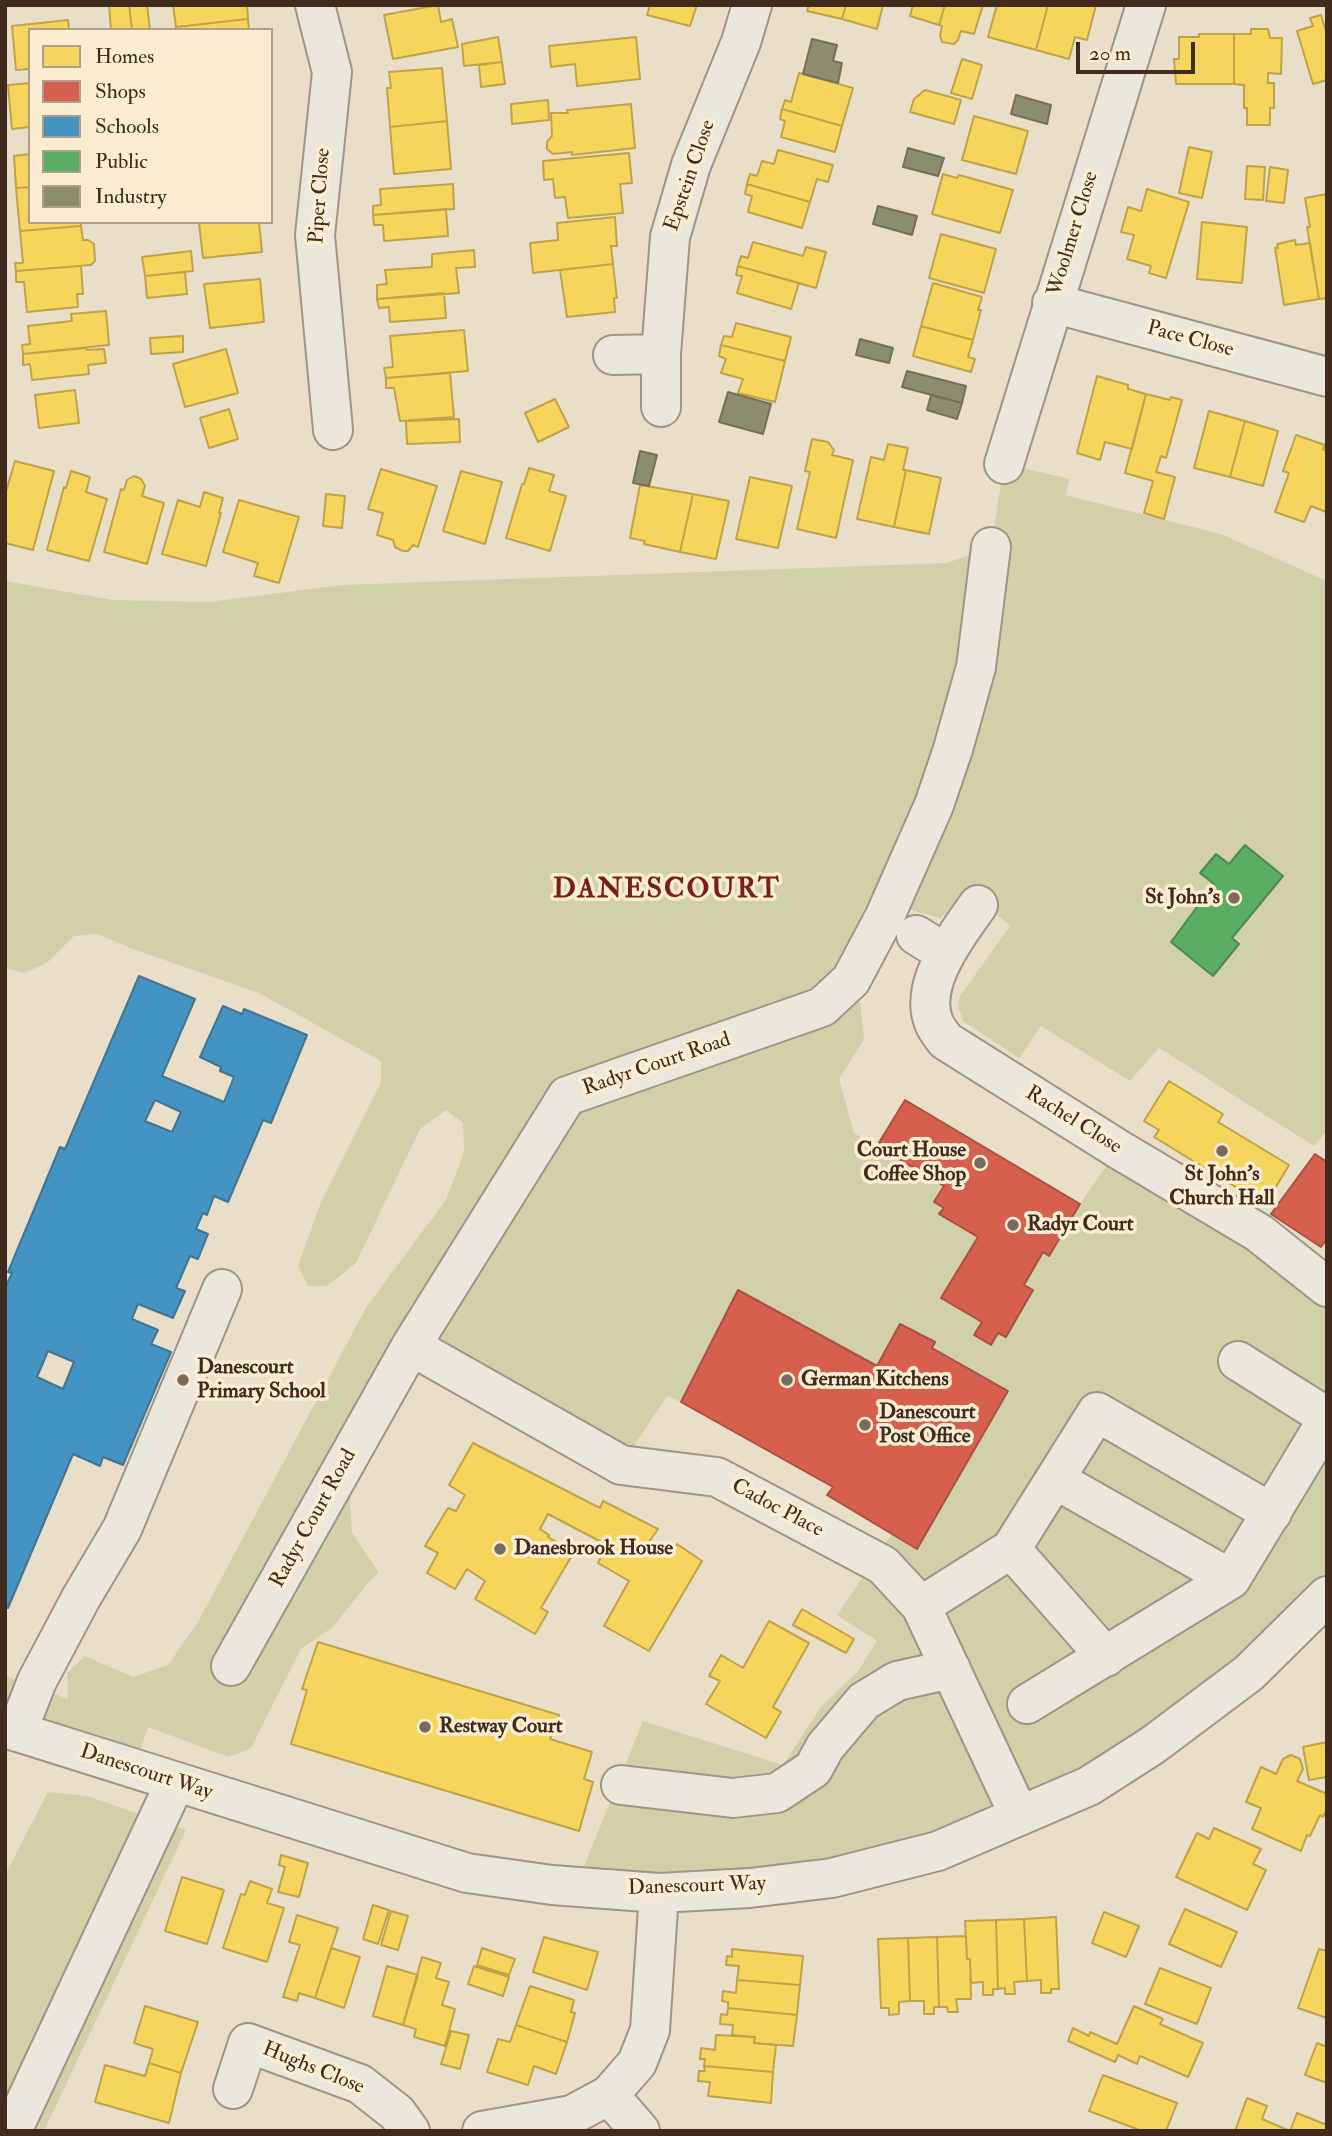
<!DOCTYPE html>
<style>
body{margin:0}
#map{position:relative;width:1332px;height:2136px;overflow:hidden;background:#e9dfc8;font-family:"IM FELL Double Pica",serif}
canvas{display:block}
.frame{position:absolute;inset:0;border:7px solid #402b1e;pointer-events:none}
.legend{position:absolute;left:28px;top:28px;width:245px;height:196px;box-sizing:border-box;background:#faedd2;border:2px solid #b09f8a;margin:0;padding:9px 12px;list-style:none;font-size:21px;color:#402b1e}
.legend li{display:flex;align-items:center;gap:14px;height:35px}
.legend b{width:35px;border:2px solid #b09f8a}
.scale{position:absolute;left:1076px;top:42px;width:119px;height:32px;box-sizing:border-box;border:4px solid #402b1e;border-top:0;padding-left:9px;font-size:21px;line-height:24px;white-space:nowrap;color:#402b1e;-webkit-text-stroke:5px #faedd2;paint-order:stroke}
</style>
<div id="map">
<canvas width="1332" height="2136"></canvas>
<div class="frame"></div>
<ul class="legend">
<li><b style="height:19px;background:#f6d55c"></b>Homes</li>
<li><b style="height:19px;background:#d6604d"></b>Shops</li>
<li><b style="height:19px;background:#4393c3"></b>Schools</li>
<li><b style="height:19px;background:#5aae61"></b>Public</li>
<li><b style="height:19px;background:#8c8c6e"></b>Industry</li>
</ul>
<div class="scale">20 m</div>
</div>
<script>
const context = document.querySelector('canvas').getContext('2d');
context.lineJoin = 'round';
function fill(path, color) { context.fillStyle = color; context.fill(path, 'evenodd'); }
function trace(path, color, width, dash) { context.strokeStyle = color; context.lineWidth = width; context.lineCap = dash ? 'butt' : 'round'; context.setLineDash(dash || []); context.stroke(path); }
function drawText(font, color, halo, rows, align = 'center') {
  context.font = font + ' "IM FELL Double Pica",serif'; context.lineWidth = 7; context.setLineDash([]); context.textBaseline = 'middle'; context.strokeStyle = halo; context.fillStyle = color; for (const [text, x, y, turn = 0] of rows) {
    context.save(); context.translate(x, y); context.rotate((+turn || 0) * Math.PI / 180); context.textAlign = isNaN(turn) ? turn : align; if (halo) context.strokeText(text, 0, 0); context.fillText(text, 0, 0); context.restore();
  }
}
fill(new Path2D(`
 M1004,464L1070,479L1065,495L1221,534L1327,581V1130L1314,1146L1159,1048L1130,1081L1041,1026L1019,1058L963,1021L958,1006L960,996L1010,926L992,910L962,900L940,918L882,902L847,984L860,1002L864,1040L839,1079L854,1133L944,1186V1208L940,1214L978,1237L942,1298L982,1322L974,1335L991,1344L998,1333L1006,1337L1033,1291L1024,1285L1043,1252L1050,1255L1080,1204L1118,1149L1327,1287V1596L1249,1673L938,1851L576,1886L643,1721L783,1765L820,1708L858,1671L877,1641L837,1615L892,1534L918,1548L1008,1392L932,1348L934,1342L901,1324L877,1366L738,1290L681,1402L667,1396L621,1465L613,1484L412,1367L358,1457L350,1500L352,1533L379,1573L368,1583L333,1627L301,1649L251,1748L229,1757L148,1727L134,1769L5,1728V1676L68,1699L67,1673L85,1656L133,1677L168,1665L198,1622L367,1306L446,1200L464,1152L463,1123L446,1110L420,1129L356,1263L327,1286H308L298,1266L321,1202L381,1082V1061L259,993L130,948L98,934L74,936L48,962L25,973L5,968V581L113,600L208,602L343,585L947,563L991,547Z
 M48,1792L87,1796L186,1830L44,2131H5V1875Z`), '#d2d0a8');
const homes = new Path2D(`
 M109,5H129L132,30H111Z
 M129,5H147L150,30H132Z
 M173,5H247L248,19L176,27Z
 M438,5L441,22L452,19L458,47L393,59L384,15Z
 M650,5H697L690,26L647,15Z
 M809,5H846L842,19L807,11Z
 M846,5H883L877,29L842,19Z
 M913,5H945L939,25L910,16Z
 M945,5H983L974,34L961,31L958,40L954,44L942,42L940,35L942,26L939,25Z
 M997,5H1048L1036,50L988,37Z
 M1048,5H1096L1087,40L1075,37L1069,59L1036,50Z
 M1321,15L1327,35V80L1313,84L1297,31L1313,26L1310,18Z
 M248,19L249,30H176V27Z
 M68,20L69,30H30V69L16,70L12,26Z
 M1251,29H1268L1270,38H1282L1281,74L1268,73V83H1274V108H1270V125H1247V108H1244V85L1234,84V34H1251Z
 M1199,34H1234V84H1176L1174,59H1179V37H1199Z
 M498,37L502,62L464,66L462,44Z
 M636,37L640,79L577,86L575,64L551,67L549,46Z
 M962,59L982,65L972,99L951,93Z
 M502,62L505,84L481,87L479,65Z
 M442,68L447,121L390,127L387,88H391L389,72Z
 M799,73L853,88L842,126L782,109L785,100L791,102Z
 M30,83V127L12,129L8,85Z
 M925,90L961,100L954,124L910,112L914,99Z
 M548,100L549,120L512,124L511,104Z
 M631,104L635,148L572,155V152L553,154L547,149V142L552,136L551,113H568L567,110Z
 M782,109L842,126L835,152L781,137L785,121L780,119Z
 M974,116L1028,131L1016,174L962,160Z
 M447,121L451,169L394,174L390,127Z
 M1189,147L1212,152L1202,198L1179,193Z
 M778,150L833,165L828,182L817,179L810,202L747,184L750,174L757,176L762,161L774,164Z
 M629,153L632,183L620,184L623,213L568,218L565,197L555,198L553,179L544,180L543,161Z
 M30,154V187L16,188L14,156Z
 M1247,166L1265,167L1263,200L1245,199Z
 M1270,167L1288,170L1284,203L1266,201Z
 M943,174L957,178L959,175L1013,190L1000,233L932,214Z
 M453,184L454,209L373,215V206L381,205L380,189Z
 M747,184L810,202L802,228L748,212L752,196L745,194Z
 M30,187V222H81V226L20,231L16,188Z
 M1147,189L1189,202L1166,278L1149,273L1151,266L1127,259L1134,235L1121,232L1128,207L1141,211Z
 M1327,194V298L1319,299L1307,227H1310L1305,198Z
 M446,209L448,236L384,241L383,225H374L373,215Z
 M615,217L617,246H611L613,264L533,273L530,243L558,240L557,223Z
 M259,222L262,252L203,258L199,223Z
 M1202,222L1247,227L1242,283L1197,279Z
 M81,226L83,240H88L94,244L95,261L91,265L16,271L15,263H23L20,231Z
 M941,234L996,249L984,293L929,278Z
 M1295,240L1296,245L1310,243L1319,299L1284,305L1275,248H1278L1277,244Z
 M753,242L803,256L806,247L826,252L816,288L738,266L741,256L748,258Z
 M474,250L475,267L456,268L459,293L377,299V285L387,284L385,270L432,267V254Z
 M191,251L193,271L145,276L142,257Z
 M613,264L617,298H614L615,312L567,317L560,270Z
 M81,266L83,294H77L78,307L27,312L24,282H16V271Z
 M738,266L799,283L791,309L737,293L742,276L736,275Z
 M185,272L187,294L147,298L145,276Z
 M260,279L264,322L210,328L204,284Z
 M933,283L982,297L978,310H981L973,340L921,326Z
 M444,293L446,318L390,322L389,307L379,308L377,299Z
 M106,311L109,345L23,354L22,345L30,344L28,326L72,321L71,314Z
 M736,323L791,337L785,361L721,345L724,336L732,337Z
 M921,326L973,340L968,357L975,359L971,372L913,356Z
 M464,330L468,371L386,378L384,368L393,367L390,336Z
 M183,336V352L151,354L150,338Z
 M721,345L785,361L775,402L738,393L743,379L721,373L726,359L719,356Z
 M86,348L87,350L104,349L106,363L88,365L89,374L32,380L30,364L23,365V354Z
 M226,349L238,393L185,407L173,364Z
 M450,373L454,417L400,421L394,388H386V378Z
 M1097,376L1128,385V389L1146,394L1132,449L1105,442L1100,460L1077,453Z
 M75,390L79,423L39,428L35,395Z
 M1146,394L1170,400L1171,397L1182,400L1166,458L1161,456L1156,472L1175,477L1164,519L1144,513L1153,481L1125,473Z
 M555,399L569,427L538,442L525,413Z
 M229,409L238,439L209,448L200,418Z
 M1209,411L1245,421L1230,477L1194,468Z
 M459,419L460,442L407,444L406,421Z
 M1245,421L1278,431L1263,486L1230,477Z
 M1296,435L1325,445L1323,449L1327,451V510L1326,512L1311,506L1304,522L1275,512L1289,473L1283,471Z
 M812,439L828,442L834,450L832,455L853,460L836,538L797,529L810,472L805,471Z
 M888,444L908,448L903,470H906L894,527L857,519L871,457L884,460Z
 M15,461L54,471L33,550L5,543V495Z
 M529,468L554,475L549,491L566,496L550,551L506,538L522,484H524Z
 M381,469L437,486L418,547L413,545L408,551H403L395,547L393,540L377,535L383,513L368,509Z
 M906,470L941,478L929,534L894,527Z
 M71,471L90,477L86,492L107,499L89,561L47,550L64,487L66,488Z
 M461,471L502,482L485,544L443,531Z
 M134,476L141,479L145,486L142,496L164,503L147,564L104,552L121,489L124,490L127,480Z
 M750,477L792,486L778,548L736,539Z
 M640,485L693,494L680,552L644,544L645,541L630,538Z
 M204,492L223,498L219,513H221L206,566L162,554L178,500L200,507Z
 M326,494L345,496L342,528L323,526Z
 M693,494L729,501L716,559L680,552Z
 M239,500L299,517L279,583L254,576L258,563L223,552Z
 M1169,1081L1223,1114L1218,1122L1289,1165L1265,1205L1154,1137L1159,1130L1144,1121Z
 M473,1443L600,1508L603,1501L658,1529L649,1542L670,1554L677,1544L702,1561L649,1651L604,1626L629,1581L598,1563L607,1545L548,1514L540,1529L549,1535L548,1537L574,1552L541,1608L548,1612L535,1634L475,1599L485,1581L467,1569L455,1589L427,1573L438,1553L425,1546L448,1508L456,1511L465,1495L449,1485Z
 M802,1609L854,1639L846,1653L793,1625Z
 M769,1621L809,1643L773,1707L781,1712L766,1738L706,1704L720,1681L709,1676L721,1655L743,1668Z
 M318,1642L559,1715L550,1739L592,1752L584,1779L593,1782L579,1831L291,1744L307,1690L302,1689Z
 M1327,1742V1777L1309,1780L1303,1747Z
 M1291,1755L1300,1759L1303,1769L1297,1781L1327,1794V1809L1323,1817L1320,1815L1310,1836L1307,1835L1301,1851L1252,1829L1261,1808L1246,1802L1261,1767L1276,1774L1283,1759Z
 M1214,1828L1261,1849L1253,1864L1266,1870L1247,1910L1176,1877L1197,1833L1209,1839Z
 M281,1855L308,1863L299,1897L278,1892L285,1867L279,1865Z
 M182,1877L224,1890L207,1944L165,1931Z
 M250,1881L272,1889L267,1903L284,1908L267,1962L223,1948L241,1894L245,1895Z
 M373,1905L389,1910L378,1944L363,1939Z
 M1185,1909L1237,1932L1221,1967L1169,1944Z
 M391,1911L408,1916L398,1950L381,1945Z
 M1104,1912L1139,1926L1126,1957L1092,1943Z
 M297,1915L338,1928L315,1998L299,1993L297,2001L283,1997L300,1945L289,1942Z
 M1056,1917L1059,1989H1051V1993H1041V1980L1027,1981L1024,1919Z
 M1024,1919L1027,1981L1014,1982L1015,1994H1005V1988L998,1989L996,1920Z
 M996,1920L998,1989H993V1995H983V1982L971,1983L970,1959H967L965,1921Z
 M966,1936L967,1959H970L971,1999H956L958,2012H948L947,2007H939L937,1937Z
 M544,1937L598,1952L587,1990L533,1972Z
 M937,1937L939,2007H934V2014H924V2001H910L908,1938Z
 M908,1938L910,2001L899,2002V2014L889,2015V2008H881L878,1939Z
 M331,1948L360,1957L344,2008L315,1998Z
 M482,1948L515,1959L509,1975L477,1965Z
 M732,1949L803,1956L800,1985L737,1980L739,1966L726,1965L727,1956L732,1957Z
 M1319,1949L1327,1951V2018L1298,2008Z
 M422,1957L441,1963L436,1978L449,1982L442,2005L455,2009L445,2046L414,2037L416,2029L403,2025Z
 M387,1966L418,1975L403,2025L373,2016Z
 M474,1966L509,1977L503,1996L468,1984Z
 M1160,1968L1211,1988L1197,2024L1145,2004Z
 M737,1980L800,1985L797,2015L728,2008V2002L722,2001L723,1991L736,1993Z
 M530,1986L574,2000L571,2012L575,2013L567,2042L516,2025Z
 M145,2006L198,2022L181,2073L149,2063L153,2049L134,2043Z
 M1134,2006L1163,2019L1160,2024L1203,2043L1188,2077L1140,2056L1137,2064L1118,2055L1115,2062L1068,2041L1073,2028L1089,2036L1090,2032L1117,2044Z
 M728,2008L797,2015L793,2046L754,2043L755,2037L732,2035L733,2025L720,2024L721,2014L727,2015Z
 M516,2025L567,2042L556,2074L534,2066L528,2085L487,2072L498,2039L510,2042Z
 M451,2031L469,2035L460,2069L441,2064Z
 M716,2035L755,2037L754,2043L776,2045L773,2072L704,2066L705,2059H700L701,2048L715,2050Z
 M1317,2043L1327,2047V2083L1305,2075Z
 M149,2063L181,2073L169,2123L95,2102L105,2065L145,2076Z
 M704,2066L773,2072L771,2103L708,2096L710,2082L698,2081L699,2071H705Z
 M1103,2075L1177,2103L1166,2131H1142L1089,2111Z
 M1247,2098L1267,2106L1262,2119L1290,2131H1235Z
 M1297,2113L1327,2125V2131H1290Z`);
fill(homes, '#f6d55c');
trace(homes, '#bfa249', 2);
const shops = new Path2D(`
 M905,1100L1080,1204L1049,1256L1043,1252L1024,1285L1033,1290L1006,1337L998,1333L991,1345L974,1335L982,1322L941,1298L978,1237L939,1214L944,1208L934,1202L944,1186L877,1146Z
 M1315,1154L1327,1162V1239L1321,1247L1271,1214Z
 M738,1290L877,1366L900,1324L935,1342L932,1348L1008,1391L917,1549L827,1495L833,1487L681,1402Z`);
fill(shops, '#d6604d');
trace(shops, '#a9503f', 2);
const schools = new Path2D(`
 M139,976L195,999L162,1076L224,1102L234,1077L220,1071L221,1067L200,1057L223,1006L242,1014L244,1009L307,1035L271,1123L263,1120L228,1202L214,1196L207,1215L203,1213L196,1229L208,1234L198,1259L190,1256L176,1288L185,1291L173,1318L138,1304L132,1319L158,1330L151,1344L171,1352L123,1465L103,1457L100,1466L73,1454L8,1608L5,1607V1288L12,1273L8,1272L60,1147L65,1149ZM155,1100L181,1112L172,1132L145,1121ZM48,1351L74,1362L63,1389L37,1377Z`);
fill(schools, '#4393c3');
trace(schools, '#427492', 2);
const public = new Path2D(`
 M1245,845L1283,876L1232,938L1239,944L1213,976L1171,942L1214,884L1200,873L1216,854L1229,864Z`);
fill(public, '#5aae61');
trace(public, '#52874d', 2);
const industry = new Path2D(`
 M812,39L837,45L833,61L842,63L838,83L803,74Z
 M1016,95L1051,105L1047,124L1011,114Z
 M908,148L944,158L938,176L903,167Z
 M878,206L917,216L912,235L873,224Z
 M860,339L893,348L889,363L856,355Z
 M907,371L966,386L962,403L902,387Z
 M728,392L771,404L763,434L719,422Z
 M931,395L962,403L957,419L927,410Z
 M640,451L657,455L649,486L633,483Z`);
fill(industry, '#8c8c6e');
trace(industry, '#756f56', 2);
const minor = new Path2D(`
 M315,5L332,72L315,235L333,430
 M1052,303L1327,377
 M613,355L661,354
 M661,407V354L670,237L691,165L741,42L752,5
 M1004,464L1146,5
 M978,905C957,935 918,984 934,1023C937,1030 942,1036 946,1041L1118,1149L1259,1233L1327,1287
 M916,935L945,953
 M411,1346L621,1465L717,1477L883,1565L921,1606L1019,1815
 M1238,1361L1327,1417
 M1056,1480L1231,1579
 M1011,1549L1106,1657
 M921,1606L1011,1549L1097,1412L1272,1513
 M231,1666L411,1346L567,1096L822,1007L851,980L885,916L934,805L953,749L976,667L991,547
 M1027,1704L1231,1579L1327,1420
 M5,1728L467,1873L552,1885L659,1893L750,1888L832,1878L938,1851L1089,1786L1153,1745L1249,1673L1327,1596
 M17,1732L37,1681L81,1598L122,1529L222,1289
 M621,1785L733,1798L777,1793L813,1769L825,1747L864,1701L897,1681L951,1669
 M233,2089L248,2043L360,2084L397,2113L410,2131
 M609,2095L640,2131
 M12,2131L175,1783
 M482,2131L572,2115L609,2095L637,2063L650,2030L659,1893`);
trace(minor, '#9e9587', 42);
trace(minor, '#ece7dc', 38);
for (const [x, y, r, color] of [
 [1234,898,7,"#7b6a5a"],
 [1222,1151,7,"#7b6a5a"],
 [980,1163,7,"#7b6a5a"],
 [1013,1225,7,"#7b6a5a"],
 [183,1380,7,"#7b6a5a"],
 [787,1380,7,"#7b6a5a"],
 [865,1425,7,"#7b6a5a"],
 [500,1549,7,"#7b6a5a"],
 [425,1727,7,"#7b6a5a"]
]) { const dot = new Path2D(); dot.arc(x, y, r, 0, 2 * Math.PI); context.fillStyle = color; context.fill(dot); trace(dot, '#faedd2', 2.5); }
drawText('21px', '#402b1e', '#faedd2', [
 ["Epstein Close",691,176,-71],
 ["Piper Close",321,196,-86],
 ["Woolmer Close",1074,234,-73],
 ["Pace Close",1190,340,15],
 ["Radyr Court Road",657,1065,-19],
 ["Rachel Close",1073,1121,32],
 ["Cadoc Place",777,1509,28],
 ["Radyr Court Road",314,1519,-61],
 ["Danescourt Way",146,1773,18],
 ["Danescourt Way",697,1887,-2],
 ["Hughs Close",313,2069,22]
]);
drawText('bold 21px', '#402b1e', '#faedd2', [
 ["St John's",1220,898,"right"],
 ["Court House",966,1151,"right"],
 ["Coffee Shop",966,1175,"right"],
 ["St John's",1222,1175,"center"],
 ["Church Hall",1222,1199,"center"],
 ["Radyr Court",1027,1225],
 ["Danescourt",197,1368],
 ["Primary School",197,1392],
 ["German Kitchens",801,1380],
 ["Danescourt",879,1413],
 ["Post Office",879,1437],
 ["Danesbrook House",514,1549],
 ["Restway Court",439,1727]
], 'left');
context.letterSpacing = '2px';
drawText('bold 28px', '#7a1f14', '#faedd2', [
 ["DANESCOURT",667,891]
]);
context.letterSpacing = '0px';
</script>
